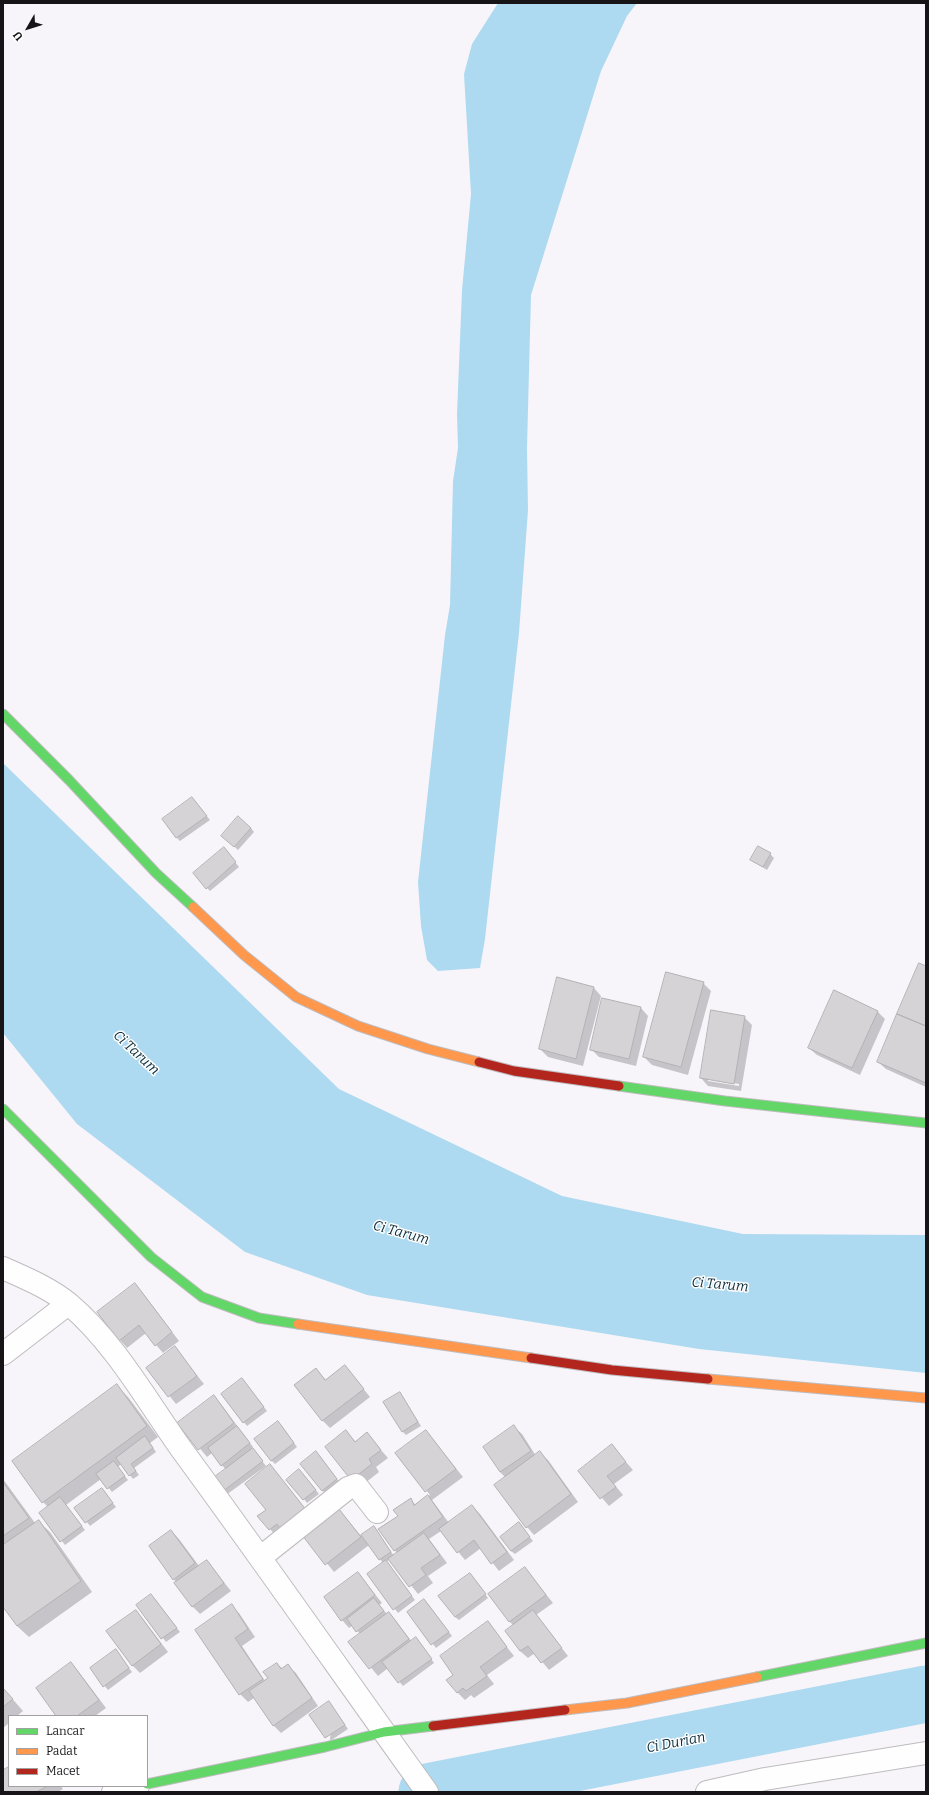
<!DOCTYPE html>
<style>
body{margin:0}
#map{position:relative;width:929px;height:1795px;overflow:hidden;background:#f8f5fa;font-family:Bitter,serif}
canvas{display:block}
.frame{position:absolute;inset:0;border:4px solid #161417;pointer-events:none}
.legend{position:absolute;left:8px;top:1715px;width:140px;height:72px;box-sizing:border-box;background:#fff;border:1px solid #a2a1a2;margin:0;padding:5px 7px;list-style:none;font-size:12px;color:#161417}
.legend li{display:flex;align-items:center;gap:8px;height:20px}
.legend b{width:20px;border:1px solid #a2a1a2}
.north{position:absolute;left:8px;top:8px;width:40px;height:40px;-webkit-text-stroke:3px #fff;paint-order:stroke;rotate:231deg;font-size:11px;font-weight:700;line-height:16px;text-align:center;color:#161417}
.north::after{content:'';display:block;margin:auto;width:14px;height:18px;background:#161417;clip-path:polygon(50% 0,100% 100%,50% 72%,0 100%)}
</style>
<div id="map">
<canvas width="929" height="1795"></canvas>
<div class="frame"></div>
<ul class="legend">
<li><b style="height:5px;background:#63d668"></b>Lancar</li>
<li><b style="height:5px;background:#ff974d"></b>Padat</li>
<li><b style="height:5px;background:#b3261e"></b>Macet</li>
</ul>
<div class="north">U</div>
</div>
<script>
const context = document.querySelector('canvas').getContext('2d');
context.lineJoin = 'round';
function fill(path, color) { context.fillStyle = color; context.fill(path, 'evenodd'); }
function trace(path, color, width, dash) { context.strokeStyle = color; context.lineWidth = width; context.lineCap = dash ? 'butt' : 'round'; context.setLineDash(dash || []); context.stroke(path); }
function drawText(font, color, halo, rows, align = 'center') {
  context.font = font + ' Bitter,serif'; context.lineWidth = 3; context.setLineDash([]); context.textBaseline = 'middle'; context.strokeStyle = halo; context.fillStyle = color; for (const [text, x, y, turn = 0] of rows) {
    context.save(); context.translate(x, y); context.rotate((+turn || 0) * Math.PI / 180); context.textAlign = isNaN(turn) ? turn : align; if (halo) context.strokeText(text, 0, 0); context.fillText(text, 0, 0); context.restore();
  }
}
fill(new Path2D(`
 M498,3H637L627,16L601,71L531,295L527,448L528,510L519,633L485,939L480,968L438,971L427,960L421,926L418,882L445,635L450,605L453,481L458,448L457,414L462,290L471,194L464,74L472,44Z
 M3,763L339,1089L562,1196L743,1234L926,1235V1373L699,1349L367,1295L245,1252L77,1124L3,1033Z`), '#addaf0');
fill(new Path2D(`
 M192,798L210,820L180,841L177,838Z
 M251,828L254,832L238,850L222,835Z
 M227,852L239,867L210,891L207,888Z
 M770,854L774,858L767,870L751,860Z
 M926,967V1087L886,1069L878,1062Z
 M703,983L711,991L688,1075L652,1065L644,1057Z
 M594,988L601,996L583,1066L548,1057L540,1049Z
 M835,992L878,1012L885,1019L860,1075L817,1055L809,1048Z
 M641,1008L648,1016L636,1066L599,1057L591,1049Z
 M744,1017L752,1025L741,1091L708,1086L701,1078ZM708,1079L739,1084V1086L708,1081Z
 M135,1285L142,1292L179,1341L163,1353L146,1333L127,1348L120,1340Z
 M175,1348L204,1384L176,1404L147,1368Z
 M345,1366L370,1397L330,1428L322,1420L316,1369L326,1380Z
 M242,1379L267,1411L247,1426L244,1422Z
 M117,1386L128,1397L158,1437L150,1443L156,1452L134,1468L139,1475L133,1479L121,1464L118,1467L128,1480L112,1492L101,1479L66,1505L85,1530L65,1545L40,1513L48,1507L43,1502Z
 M400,1393L421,1426L406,1435L402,1431Z
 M213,1397L221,1404L241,1431L253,1447L252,1448L266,1466L226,1495L223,1491L226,1470L212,1453L207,1457L179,1423Z
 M282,1426L297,1447L275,1464L271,1460Z
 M514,1427L522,1434L536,1456L540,1453L548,1460L578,1502L534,1535L527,1527L506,1478L500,1472Z
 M426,1431L463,1477L432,1500L449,1523L472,1506L480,1514L514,1560L499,1571L481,1548L465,1560L441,1531L429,1539L447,1563L428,1576L433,1583L418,1594L390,1559L386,1562L415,1600L398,1613L368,1574L383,1563L369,1545L334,1572L300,1530L277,1537L270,1529L267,1510L270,1466L315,1521L335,1505L361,1536L374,1527L394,1556L398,1553L394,1550L399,1516L410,1500L416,1505L430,1495L397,1453Z
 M346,1432L356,1442L367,1434L388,1458L376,1467L379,1472L360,1487Z
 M612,1446L633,1470L614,1484L623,1495L609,1506L579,1471Z
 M320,1456L340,1483L326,1494L322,1490Z
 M303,1474L319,1494L307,1503L304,1499Z
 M3,1479L35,1523L38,1521L50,1532L92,1592L29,1637L17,1626L3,1605Z
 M105,1493L116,1507L90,1526L76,1508Z
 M519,1524L533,1541L515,1554L511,1551Z
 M171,1531L179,1539L199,1566L207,1561L231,1591L200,1614L192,1606L174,1579Z
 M525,1568L553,1603L536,1615L568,1656L549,1670L535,1653L528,1658L520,1651L514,1626L509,1621Z
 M358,1573L382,1603L379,1605L387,1614L389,1613L396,1621L412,1642H419L434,1663L403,1686L388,1668L378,1676L350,1642L360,1634L353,1625L349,1628L342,1620Z
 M473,1578L488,1598L459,1620L455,1617Z
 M155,1599L180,1632L166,1642L138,1605Z
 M428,1604L452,1636L436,1648L409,1612Z
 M231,1606L239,1613L255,1637L242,1646L265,1681L269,1678L277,1664L283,1669L288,1666L296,1673L318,1706L281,1733L273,1725L254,1698L248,1702L240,1694L196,1630Z
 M136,1611L143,1619L168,1652L140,1673L132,1665Z
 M487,1622L514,1656L487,1675L494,1684L474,1698L471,1695L465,1700L457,1692L455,1675Z
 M119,1654L132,1672L108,1690L91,1669Z
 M71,1664L78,1671L106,1708L95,1716H58Z
 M3,1688L23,1711L17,1716H9V1723L3,1728Z
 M332,1706L348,1729L330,1741Z
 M9,1768V1786H61L63,1789L58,1792H3V1771Z`), '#0003');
trace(new Path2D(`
 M427,1792L926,1694`), '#addaf0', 57);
const building = new Path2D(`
 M192,797L207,816L176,838L162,819Z
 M238,816L251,828L234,847L221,836Z
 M758,846L771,853L763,867L750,860Z
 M224,847L236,862L206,889L193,873Z
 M919,963L926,966V1026L897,1014Z
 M666,972L704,982L681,1067L643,1057Z
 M557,977L594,987L576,1059L539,1049Z
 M834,990L878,1011L852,1068L808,1048Z
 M602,998L641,1007L629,1059L590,1050Z
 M711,1010L745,1016L734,1084L700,1078Z
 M897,1014L926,1026V1083L877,1062Z
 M135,1283L172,1332L155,1346L139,1325L119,1341L97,1312Z
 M175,1346L197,1376L168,1397L146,1368Z
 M345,1365L364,1389L322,1421L294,1385L316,1368L325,1380Z
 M242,1378L264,1407L243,1423L221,1394Z
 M117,1384L147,1426L42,1503L12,1461Z
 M400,1392L418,1422L402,1432L383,1402Z
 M214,1395L234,1423L198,1450L177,1423Z
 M278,1421L294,1443L271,1461L254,1439Z
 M514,1425L531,1451L500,1472L483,1447Z
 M237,1426L250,1443L221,1466L208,1448Z
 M346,1430L355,1442L367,1432L381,1450L369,1459L372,1464L351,1480L325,1447Z
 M426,1430L456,1469L425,1492L395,1453Z
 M145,1436L153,1448L131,1464L136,1471L129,1476L116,1458Z
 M612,1444L626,1462L607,1476L616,1487L600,1499L578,1471Z
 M253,1448L263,1461L222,1492L212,1479Z
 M316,1451L337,1479L322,1491L300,1464Z
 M540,1451L571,1494L526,1528L494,1485Z
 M114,1461L125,1476L107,1489L96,1474Z
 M270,1464L307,1511L282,1531L277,1524L269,1530L257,1516L266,1510L245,1484Z
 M299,1469L316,1490L303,1500L286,1480Z
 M3,1482L29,1518L3,1536Z
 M102,1488L113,1503L85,1523L74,1508Z
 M428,1495L443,1517L394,1551L378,1529L398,1516L393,1510L411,1498L414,1505Z
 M60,1497L82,1526L60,1542L39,1513Z
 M335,1504L361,1537L325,1565L299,1531Z
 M472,1505L507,1552L491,1564L474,1540L457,1553L439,1529Z
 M39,1520L81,1581L17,1626L3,1607V1545Z
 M519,1522L530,1537L511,1551L500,1537Z
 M374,1526L391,1552L379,1560L361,1535Z
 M171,1530L195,1563L173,1580L149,1546Z
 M424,1533L440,1555L421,1568L426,1575L409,1587L388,1559Z
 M207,1560L224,1583L192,1607L174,1583Z
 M386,1560L412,1596L393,1610L367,1574Z
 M525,1567L546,1595L509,1622L488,1594Z
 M358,1572L375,1595L341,1621L324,1597Z
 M470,1573L486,1594L455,1617L438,1596Z
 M151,1594L177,1628L161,1639L136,1605Z
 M374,1598L384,1611L356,1632L347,1619Z
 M424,1599L449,1632L431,1645L407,1612Z
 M232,1604L248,1629L235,1638L263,1679L239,1695L195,1630Z
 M136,1610L161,1644L132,1666L106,1631Z
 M533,1610L562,1648L541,1663L528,1646L520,1651L505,1631Z
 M389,1612L409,1639L369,1669L348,1642Z
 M488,1621L507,1647L480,1667L487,1676L466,1691L463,1688L457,1693L446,1680L453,1675L440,1656Z
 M416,1637L432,1659L398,1683L382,1662Z
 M116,1649L129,1668L103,1687L90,1668Z
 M71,1662L99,1700L77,1716H56L36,1688Z
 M277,1663L281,1669L288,1664L312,1698L273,1726L249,1691L268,1678L263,1672Z
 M3,1688L13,1699L3,1707Z
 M329,1701L345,1725L325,1738L309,1715Z
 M9,1767V1786H48L36,1792H3V1770Z`);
fill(building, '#d5d3d6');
trace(building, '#b3b1b4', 1);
const street = new Path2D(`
 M3,1268C25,1278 50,1288 69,1304C115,1343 147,1401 182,1450C265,1563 345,1678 427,1792
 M3,1354L68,1304
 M261,1557L348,1488L356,1485L377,1512
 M113,1792L138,1786
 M707,1792L765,1779L926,1753`);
const fast = new Path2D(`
 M3,714L69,780L156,873L193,907
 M619,1086L725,1101L926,1123
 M3,1109L151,1257L202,1297L259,1318L298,1324
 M757,1677L926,1643
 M147,1784L325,1747L384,1732L433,1726`);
const slow = new Path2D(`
 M193,907L244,955L296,997L358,1026L428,1049L479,1062
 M298,1324L531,1358
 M708,1379L926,1398
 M565,1710L627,1703L757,1677`);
const jam = new Path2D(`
 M479,1062L514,1071L619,1086
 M531,1358L612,1370L708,1379
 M433,1726L565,1710`);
trace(street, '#bebcbf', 24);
trace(fast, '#bebcbf', 11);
trace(slow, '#bebcbf', 11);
trace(jam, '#bebcbf', 11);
trace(street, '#fefefe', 22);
trace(fast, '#63d668', 9);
trace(slow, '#ff974d', 9);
trace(jam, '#b3261e', 9);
drawText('italic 14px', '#102f3c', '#fff', [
 ["Ci Tarum",136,1053,43],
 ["Ci Tarum",401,1233,15],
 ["Ci Tarum",720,1285,5],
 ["Ci Durian",676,1743,-11]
]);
</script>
